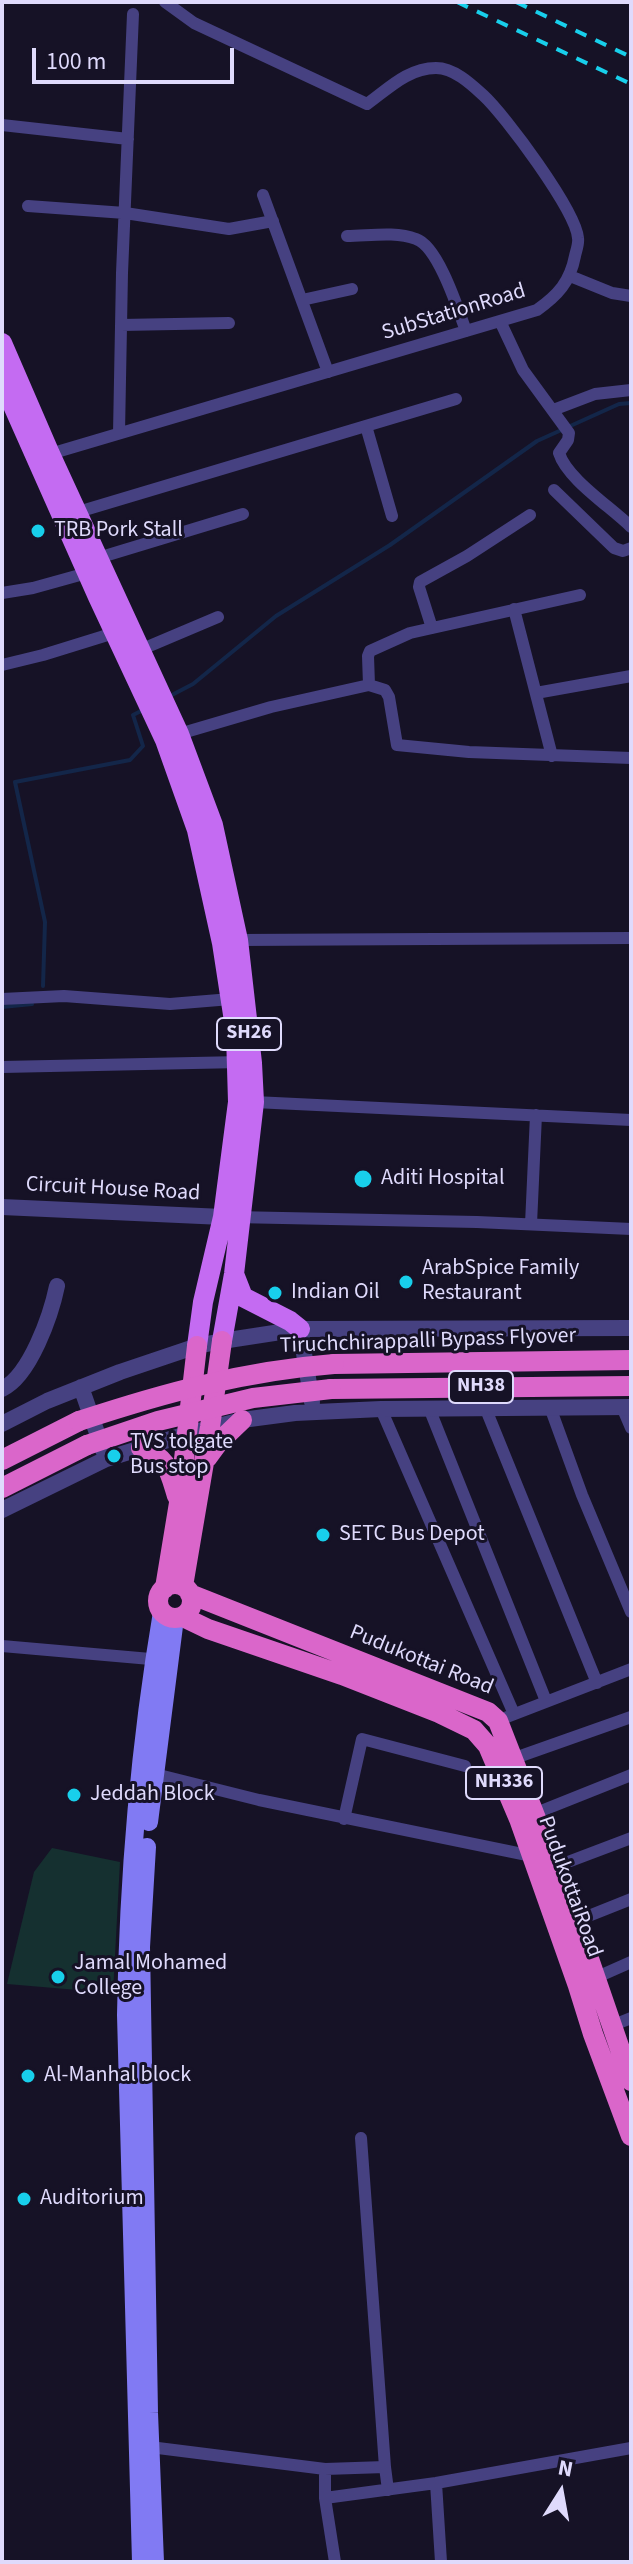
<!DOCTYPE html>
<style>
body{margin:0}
#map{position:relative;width:633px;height:2564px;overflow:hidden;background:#161226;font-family:"Source Sans 3",sans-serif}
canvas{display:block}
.frame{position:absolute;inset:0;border:4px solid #dfdafc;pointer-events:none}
.north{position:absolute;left:521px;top:2452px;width:80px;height:80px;-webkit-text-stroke:6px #161226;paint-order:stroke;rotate:11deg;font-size:22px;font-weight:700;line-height:32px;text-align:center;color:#dfdafc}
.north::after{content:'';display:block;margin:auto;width:28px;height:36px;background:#dfdafc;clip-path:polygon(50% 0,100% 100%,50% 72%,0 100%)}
.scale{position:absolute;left:32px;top:48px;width:202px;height:36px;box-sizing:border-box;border:4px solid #dfdafc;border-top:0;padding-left:10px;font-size:24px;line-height:28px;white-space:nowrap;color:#dfdafc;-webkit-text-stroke:6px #161226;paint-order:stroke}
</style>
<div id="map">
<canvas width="633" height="2564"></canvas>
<div class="frame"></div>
<div class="north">N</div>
<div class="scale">100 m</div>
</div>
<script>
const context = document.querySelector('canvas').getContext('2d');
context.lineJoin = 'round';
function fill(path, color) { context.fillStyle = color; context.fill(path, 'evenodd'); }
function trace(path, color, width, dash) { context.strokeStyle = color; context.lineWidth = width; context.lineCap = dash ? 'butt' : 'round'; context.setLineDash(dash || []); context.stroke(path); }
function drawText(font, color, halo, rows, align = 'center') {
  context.font = font + ' "Source Sans 3",sans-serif'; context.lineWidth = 6; context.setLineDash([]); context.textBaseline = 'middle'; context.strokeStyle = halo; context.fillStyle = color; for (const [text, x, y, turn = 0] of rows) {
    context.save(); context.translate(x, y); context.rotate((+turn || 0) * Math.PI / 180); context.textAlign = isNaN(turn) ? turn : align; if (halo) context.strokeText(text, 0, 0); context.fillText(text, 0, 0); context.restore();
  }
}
fill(new Path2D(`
 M52,1848L120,1862L113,1993L7,1984L34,1872Z`), '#153030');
trace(new Path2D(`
 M168,697L193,684L276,616L390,545L537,441L619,404L631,403
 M43,986L45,922L15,782L130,760L143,746L133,715L143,710
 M2,1007L32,1004`), '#132649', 4);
trace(new Path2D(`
 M2,125L128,139
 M263,195L328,372
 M28,206L125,213L229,229L273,221
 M347,236C368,236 395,231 416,239C438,246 458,309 466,331
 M570,276L612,293L631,296
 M302,300L352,289
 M500,321L523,370L569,433L568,440L559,453C567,479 611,507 631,527
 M121,325L229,323
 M553,410L595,394L631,390
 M366,426L392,516
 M119,433L122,273L133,14
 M50,454L537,310C558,295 570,282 575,256C576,251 579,244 578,238C576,211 505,115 483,95C471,84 454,68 436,68C408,68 388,89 367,104L194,23L165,2
 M554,490L614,548L623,551L631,548
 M78,512L456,399
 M98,558L243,514
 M2,593L33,588L87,573
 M514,609L552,756
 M432,628L419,587L420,582L467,556L530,515
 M140,650L218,617
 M2,665L43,655L114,633
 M369,685L385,690L389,697L397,745L469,752L631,758
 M536,693L631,676
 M179,734L271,707L369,685L368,656L370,651L410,633L580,595
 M238,940L631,938
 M2,999L64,996L170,1004L231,999
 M2,1067L241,1062
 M254,1102L631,1120
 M234,1217L477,1222L631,1229
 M531,1224L536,1115
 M485,1407L597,1683
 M550,1407L582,1495L631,1612
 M622,1407L631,1428
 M429,1408L546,1701
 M381,1409L514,1714
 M2,1646L162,1660
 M507,1717L631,1669
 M515,1758L631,1717
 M155,1774L259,1800L532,1856
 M536,1813L631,1775
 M344,1819L362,1739L465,1766
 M552,1868L631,1838
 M576,1921L631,1899
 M595,1978L631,1962
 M611,2026L631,2018
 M361,2138L385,2467L388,2490
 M150,2447L325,2469L385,2467
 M325,2469V2498L335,2562
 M436,2483L441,2562
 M325,2498L436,2483L631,2448`), '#464181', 12);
trace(new Path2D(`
 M2,1207L223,1217
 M300,1329L312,1402
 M81,1387L103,1450
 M2,1389C30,1376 51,1315 57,1286
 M2,1424L47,1401L120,1372L197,1346L222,1341L300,1329L631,1328
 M2,1510L106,1459L187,1434L242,1420L295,1413L381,1409L631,1407`), '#464181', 16);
trace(new Path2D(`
 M149,1822L175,1618
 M147,1847L141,1947L149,2413L155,2562
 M141,2562L126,2015C128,1883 140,1742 162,1612`), '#817af3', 18);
trace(new Path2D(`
 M2,343L50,454L179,734L213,825L238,940L252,1063L254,1102L234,1274L222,1341
 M2,381L98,597L165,740L197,830L222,943L236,1034L238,1102L223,1217L203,1302L197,1346
 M234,1274L243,1297L290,1321L300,1329`), '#c46bf2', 20);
trace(new Path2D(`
 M334,1364L631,1360
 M331,1389L631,1386
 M141,1448C168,1458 169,1470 177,1496
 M207,1458L218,1443L242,1420
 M2,1460L79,1421
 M2,1488L87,1445
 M158 1601a17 17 0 1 1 34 0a17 17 0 1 1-34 0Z
 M183,1586L210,1427L222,1341
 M165,1588L179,1503L197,1346
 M190,1594L488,1712L498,1721L576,1921L631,2081
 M183,1617L208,1629L342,1675L439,1713L474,1730L488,1746L519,1819L578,1986L593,2034L631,2136`), '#da66ca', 20);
trace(new Path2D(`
 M457,2L631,84
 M516,2L631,57`), '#18cfeb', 4, [12, 10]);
trace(new Path2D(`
 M79,1421C164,1393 244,1371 334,1364
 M87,1445L158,1421L253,1398L331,1389`), '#da66ca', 20);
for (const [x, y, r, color] of [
 [38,531,8,"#18cfeb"],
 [363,1179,10,"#18cfeb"],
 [406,1282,8,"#18cfeb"],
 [275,1293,8,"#18cfeb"],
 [114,1456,8,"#18cfeb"],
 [323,1535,8,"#18cfeb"],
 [74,1795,8,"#18cfeb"],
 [58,1977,8,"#18cfeb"],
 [28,2076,8,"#18cfeb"],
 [24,2199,8,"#18cfeb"]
]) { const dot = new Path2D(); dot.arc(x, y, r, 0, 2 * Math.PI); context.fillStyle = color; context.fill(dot); trace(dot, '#161226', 3); }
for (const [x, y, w] of [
 [249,1034,64],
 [481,1387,64],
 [504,1783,76]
]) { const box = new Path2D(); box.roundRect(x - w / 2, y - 16, w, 32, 6); context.fillStyle = '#161226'; context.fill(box); trace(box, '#dfdafc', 2); }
drawText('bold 20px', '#dfdafc', null, [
 ["SH26",249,1034],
 ["NH38",481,1387],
 ["NH336",504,1783]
]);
drawText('22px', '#dfdafc', '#161226', [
 ["SubStationRoad",454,313,-17],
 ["Circuit House Road",113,1190,3],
 ["Tiruchchirappalli Bypass Flyover",428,1342,-2],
 ["Pudukottai Road",421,1661,22],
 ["PudukottaiRoad",569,1887,70]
]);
drawText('22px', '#dfdafc', '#161226', [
 ["TRB Pork Stall",54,531],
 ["Aditi Hospital",381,1179],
 ["ArabSpice Family",422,1269],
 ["Restaurant",422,1294],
 ["Indian Oil",291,1293],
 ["TVS tolgate",130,1443],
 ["Bus stop",130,1468],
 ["SETC Bus Depot",339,1535],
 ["Jeddah Block",90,1795],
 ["Jamal Mohamed",74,1964],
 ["College",74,1989],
 ["Al-Manhal block",44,2076],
 ["Auditorium",40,2199]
], 'left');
</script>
